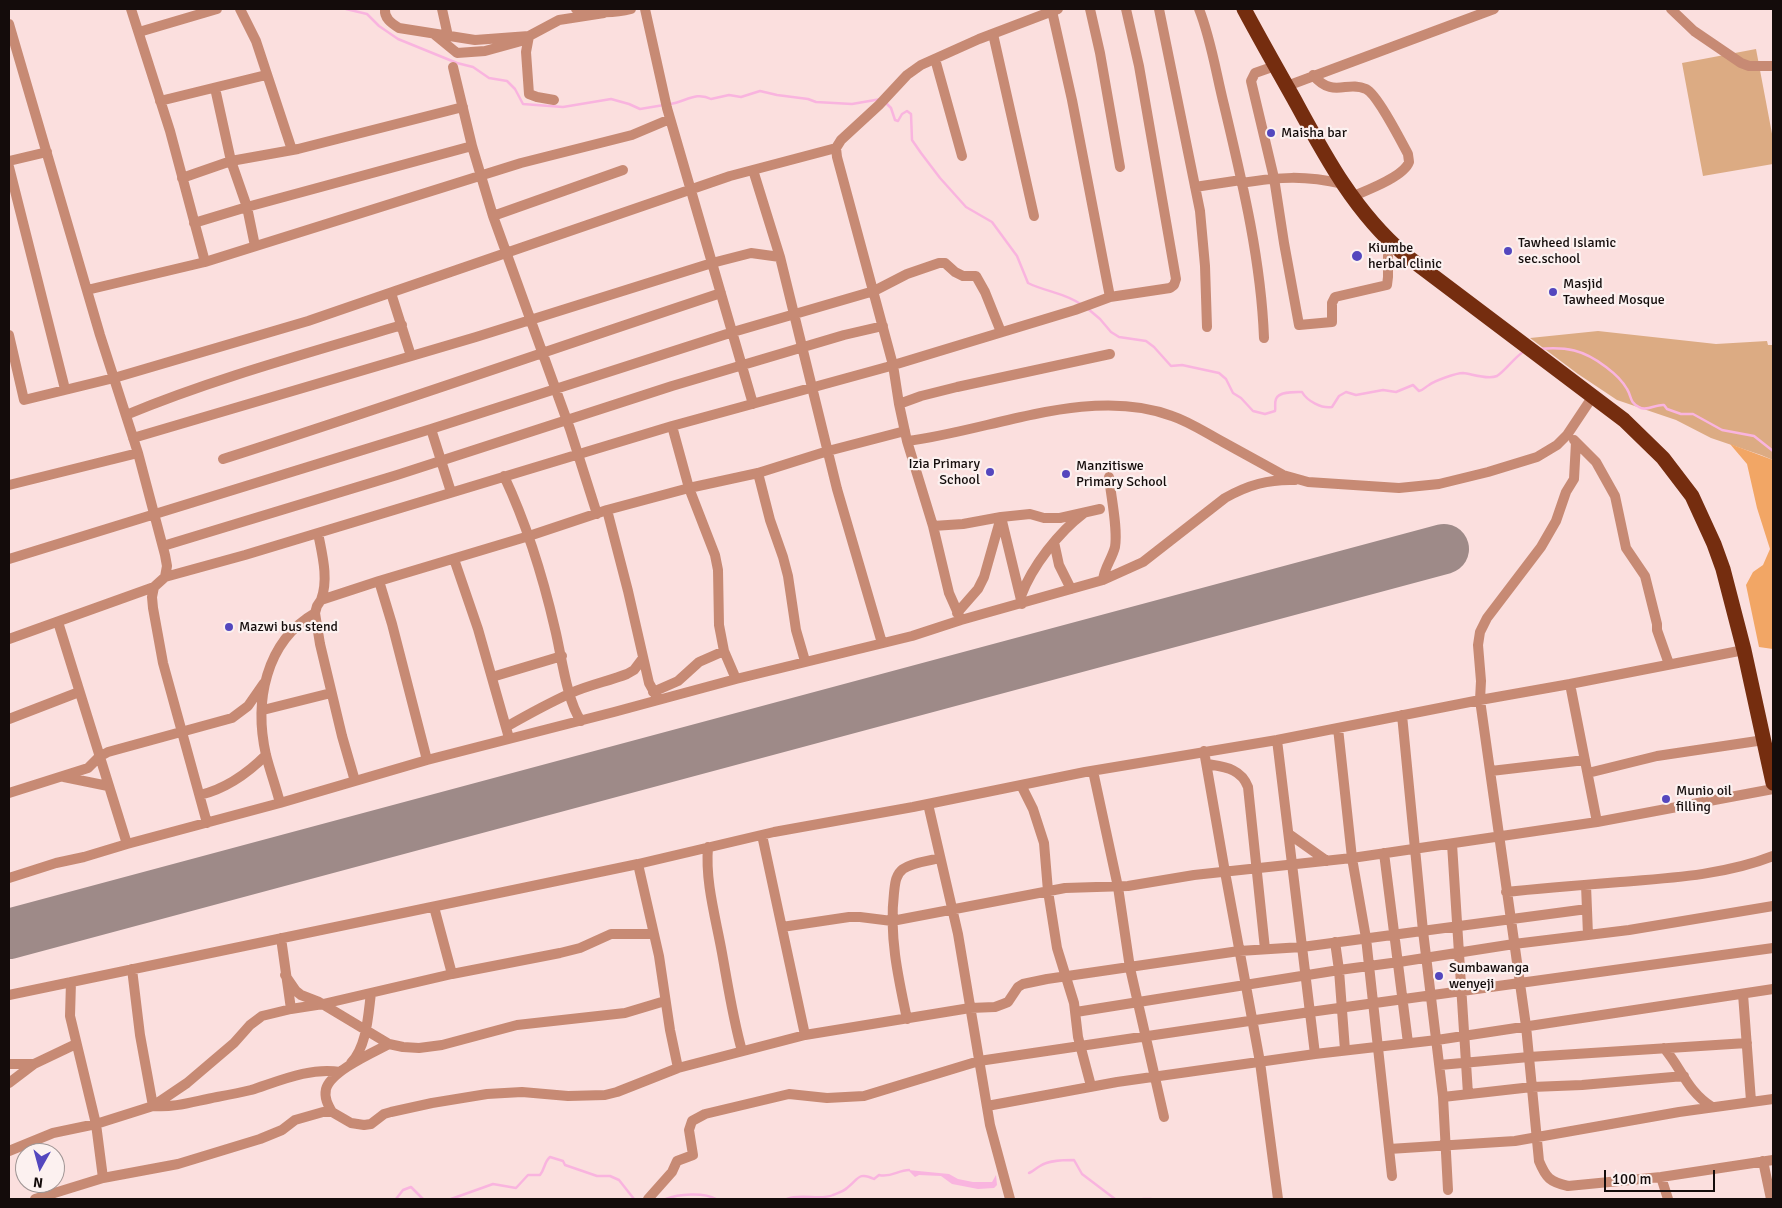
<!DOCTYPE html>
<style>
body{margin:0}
#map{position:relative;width:1782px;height:1208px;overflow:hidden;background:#fbdfde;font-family:Signika,sans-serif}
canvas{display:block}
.frame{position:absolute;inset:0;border:10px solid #140c0b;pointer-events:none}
.north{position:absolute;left:15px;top:1143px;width:50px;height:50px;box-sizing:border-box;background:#fcf1f0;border:1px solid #9f9594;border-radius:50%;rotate:187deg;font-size:14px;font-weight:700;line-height:20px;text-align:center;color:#140c0b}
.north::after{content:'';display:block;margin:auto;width:18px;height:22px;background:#5447be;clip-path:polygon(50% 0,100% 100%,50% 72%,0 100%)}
.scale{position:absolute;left:1604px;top:1170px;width:111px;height:22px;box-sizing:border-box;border:2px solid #140c0b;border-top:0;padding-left:6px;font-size:15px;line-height:18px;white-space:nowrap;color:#140c0b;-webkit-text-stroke:4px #fcf1f0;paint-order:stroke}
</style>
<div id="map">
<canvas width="1782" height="1208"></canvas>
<div class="frame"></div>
<div class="north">N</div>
<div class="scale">100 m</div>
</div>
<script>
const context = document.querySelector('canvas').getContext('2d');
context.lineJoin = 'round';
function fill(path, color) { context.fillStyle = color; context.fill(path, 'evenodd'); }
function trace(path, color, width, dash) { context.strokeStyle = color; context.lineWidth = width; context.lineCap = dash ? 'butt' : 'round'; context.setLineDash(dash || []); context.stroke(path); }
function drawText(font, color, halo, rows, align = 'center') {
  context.font = font + ' Signika,sans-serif'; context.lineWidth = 4.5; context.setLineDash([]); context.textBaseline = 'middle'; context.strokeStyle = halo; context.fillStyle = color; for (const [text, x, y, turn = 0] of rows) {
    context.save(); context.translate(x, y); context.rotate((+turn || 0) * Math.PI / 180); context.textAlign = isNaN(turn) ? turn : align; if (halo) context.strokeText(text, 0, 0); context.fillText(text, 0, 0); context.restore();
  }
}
fill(new Path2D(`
 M1756,49L1773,139V164L1703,176L1682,63Z
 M1598,331L1716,344L1767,341L1768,345H1773V460L1761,455L1711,438L1676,420L1617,400L1578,374L1530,338Z`), '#dcab83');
fill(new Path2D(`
 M1730,444L1773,460V649L1759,647L1746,585L1753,572L1763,565L1770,549L1757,508L1747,464Z`), '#f2a665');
fill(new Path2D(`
 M908,1170L949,1174L958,1179L973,1182H992L996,1175L997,1185L994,1188L978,1189L952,1184L941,1176L919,1175L915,1177Z`), '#f9b4df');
trace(new Path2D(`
 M346,9L367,14L379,26L398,39L457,63L473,67L489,78L507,81L515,89L523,104L563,107L611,99L629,104L640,109L664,105
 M885,102L891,108L895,120L898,121L902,114L907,111L911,114L912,140L921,153L940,178L966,207L992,222L1017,256L1028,283C1046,292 1066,293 1082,305
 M670,104C685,102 696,91 711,99L729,95L741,97L760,91L777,95L808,99L816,102L852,104L881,99
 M1087,308L1100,319L1111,332L1119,337L1146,341L1154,347L1171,366L1182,365L1219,373L1226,379L1233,393L1241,398L1253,411L1265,414L1275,411C1276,407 1274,404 1276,399C1279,391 1295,392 1302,392C1307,401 1322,409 1332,407L1339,396L1346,392L1356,395L1383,390L1396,392L1413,385L1419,391C1424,390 1425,387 1429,385C1434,381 1456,373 1463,373C1472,374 1488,380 1497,376C1505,371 1514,358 1523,352
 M1538,349C1566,346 1584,350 1606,367C1614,373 1622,380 1627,389C1632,397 1629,402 1639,407C1646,412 1656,404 1664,405L1667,409L1681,414H1693L1722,430L1754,436L1773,451
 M1029,1173C1034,1171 1036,1168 1040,1166C1049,1160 1064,1160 1074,1160L1082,1174L1115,1199
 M396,1199L403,1190L411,1187L423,1199
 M451,1199L493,1184L516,1188L528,1175H540C545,1169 544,1162 550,1157L563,1161L565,1165L597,1176H610L619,1180L634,1199
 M666,1199C678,1194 704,1192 716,1199
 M787,1199C801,1193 821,1201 833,1195C838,1193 844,1191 847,1188C858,1180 858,1171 874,1179L879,1175C891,1178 898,1170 909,1170
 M1143,1199H1151`), '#f9b4df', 2.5);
trace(new Path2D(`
 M9,934L1444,549`), '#9e8a88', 50);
trace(new Path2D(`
 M131,9L170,131L205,262
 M240,9L256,41L292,150
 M385,9C384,18 391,23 399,28L475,40L529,36L559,20L604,13
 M442,9L448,36
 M576,9C595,13 613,14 631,9
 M645,9L667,108L753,404
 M1090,9L1100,53L1120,167
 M1159,9L1200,211L1205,266L1207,327
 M1199,9C1211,39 1216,73 1224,105C1242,181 1261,259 1264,338
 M1671,9L1694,31L1741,63L1749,66H1773
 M9,24L100,335L138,453L165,555L167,566L165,577
 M139,32L217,9
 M993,34L1034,216
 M435,35L457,53L485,51L525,40
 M529,36L526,52L529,94L537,97L554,100
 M935,59L962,156
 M1275,66L1255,73L1251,81L1274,178L1284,243L1299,325L1332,322V303L1335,297L1387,285L1388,277V241
 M453,67L472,146L493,216L570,429L597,514
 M1313,75C1333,99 1347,80 1366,89C1377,94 1401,141 1408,154C1408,155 1409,161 1409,162C1404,177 1365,191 1351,197
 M1287,86L1494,9
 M215,88L231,161L247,207L255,246
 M160,101L266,75
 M9,161L47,152
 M9,167L65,389
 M753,170L780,257L837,489L882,643
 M182,178L231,161L298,149L463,107
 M1241,183C1280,177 1304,175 1343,184
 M1195,187L1241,180
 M493,216L623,170
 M194,223L247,207L472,146
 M87,290L205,262L521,163L632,135L670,119
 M391,293L411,356
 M1110,297L1170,288L1174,285L1176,279L1139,66L1126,9
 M9,335L24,400L114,378L308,321L730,176L836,148
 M899,404L921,396L957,387L1110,354
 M126,415C215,378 309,353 402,325
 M672,426L689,488L715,555L718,570L719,625L724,651L736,679
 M431,429L451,492
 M133,438L476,337L712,263L751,253L780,257
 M1574,440L1596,462L1615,496L1626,548L1645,576L1657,624V630L1669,664
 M907,441C990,431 1090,385 1172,416C1190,422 1206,433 1223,442C1243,453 1263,464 1283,475L1308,482L1399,488L1439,484L1488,472L1537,457L1557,445L1567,435L1593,396
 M1576,442L1574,479L1566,492L1556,521L1541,547L1487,618L1480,632L1478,645L1481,681L1480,700L1526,1026L1539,1161C1546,1178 1550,1182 1568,1186L1661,1177L1773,1160
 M223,459C389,406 555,348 721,293
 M758,473L770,520L783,557L788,576L796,630L805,661
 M504,476C527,525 543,577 555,629C561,653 567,702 581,721
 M9,485L138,453
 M607,510L628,591L649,683L658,699
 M933,526L963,524L1001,517L1022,604
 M318,533C322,554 329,579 321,600
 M1054,542L1059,565L1071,589
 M163,546L397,475L672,386L844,335L883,326
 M9,559L431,429L733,332L874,291L907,274L939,263H945L955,272L963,276H976L985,292L1001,332
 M454,559L478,629L509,738
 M1103,580C1104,568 1112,559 1115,547C1118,528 1111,497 1109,477
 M379,581L392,624L427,760
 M1021,596C1032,566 1059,532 1084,513
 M957,613L978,589L984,577L1001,517L1030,514L1044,518H1060L1100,509
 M961,620L949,593L933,526L907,441L899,404L893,365L837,157L836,148L841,140L879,105L907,75L921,65L979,39L1058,9
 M58,622L127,844
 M9,639L154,587
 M492,677L562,656
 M1570,684L1597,822
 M653,692L678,681L699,662L724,651
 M263,710L331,693
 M1402,715L1423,931L1443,1097L1448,1190
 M9,719L79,692
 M506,727C527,715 549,703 571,693C589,685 609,681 627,674L634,670L643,658
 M1277,740L1315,1054
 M1204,751L1225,872L1260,1062L1278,1199
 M1207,764C1224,767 1241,768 1248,787L1265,949
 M1093,771L1118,887L1130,968L1164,1117
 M1491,771L1585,760
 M1588,773L1657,756L1764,740
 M64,777L108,786
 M355,781L342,736L320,644L315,613L317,606L321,600L379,581L529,536L607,510L689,488L758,473L828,451L905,431
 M1021,785L1033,809L1044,843L1048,891L1057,948L1074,1003L1078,1037L1091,1086
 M9,793L88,768L99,757L108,752L232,718L248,706L264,683
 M200,795C225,789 248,773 266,755
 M280,803C276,787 270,771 266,755C254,702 265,642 315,613
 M928,804L958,934L990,1125L1010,1199
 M207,823L163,663L153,608L152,597L154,587L165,577L245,555L672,426L887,367L1075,310L1110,297L1072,100L1052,11
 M1289,834L1327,861
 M762,835L805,1035
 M1452,844L1468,1094
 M708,847C705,882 716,919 722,953C728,986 733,1019 742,1051
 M1384,853L1408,1043
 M638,864L659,956L670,1030L678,1068
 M9,878L56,863L84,857L127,844L280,803L427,760L614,712L736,679L912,636L961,620L1103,580L1143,562L1225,498C1248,485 1269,479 1295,480
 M1586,885L1588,935
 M1506,892C1544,888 1582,885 1620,882C1671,878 1725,875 1773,856
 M434,907L452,974
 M782,927L849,917H860L892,921L1065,888L1128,886L1194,875L1352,858L1338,728
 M281,938L291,1009
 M1335,942L1339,970L1345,1050
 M132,969L140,1035L153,1106C175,1108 195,1101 217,1097C228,1095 239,1093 251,1090C279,1081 310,1067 340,1072
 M285,975L296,991L301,995L319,1002L389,1044L403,1047L419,1048L442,1045L517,1025L625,1013L665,1001
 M71,982L70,1016L96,1124L103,1178
 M1743,994L1751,1101
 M9,995L638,864L774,832L913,807L1085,772L1277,740L1480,700L1570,684L1744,650
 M1076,1012L1339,970L1399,962L1514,944L1629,930L1773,906
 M907,1019C898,977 889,936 894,893C895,885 895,875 903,869C913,862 929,861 940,858
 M1664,1048C1682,1069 1687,1091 1712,1107
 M351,1063C367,1046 368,1016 371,993
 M9,1064H34
 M1440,1065L1529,1057L1747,1043
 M9,1083L34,1064L76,1044
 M1443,1097L1532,1087L1582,1085L1684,1076
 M987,1106L1117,1082L1315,1054L1437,1040L1773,989
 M332,1112C328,1105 324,1098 326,1089C331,1071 372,1053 389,1044
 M1389,1149L1515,1141L1679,1112L1773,1099
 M9,1151L53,1133L96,1124L153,1106L187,1083L234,1043L250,1025L262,1016L291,1009L323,1004L452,974L560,953L580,948L611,934H654
 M1763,1161L1771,1199
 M1392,1176L1366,938L1352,858L1597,822L1773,789
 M1661,1177L1668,1199
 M35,1199L103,1178L178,1164L260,1139L282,1130L295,1120L323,1112H332L351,1123L364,1125L371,1124L384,1114L391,1112L432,1103L487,1094L522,1092L568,1096L605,1095L617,1092L678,1068L805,1035L970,1008L995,1007L1003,1004L1008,1002L1018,987L1023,984L1047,979L1239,951L1302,947L1587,909
 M648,1199L672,1172L677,1161L693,1155L689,1130L692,1121L705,1114L789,1094L827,1098L864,1096L979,1061L1310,1012L1773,948`), '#c78a74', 10);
trace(new Path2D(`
 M1244,9C1260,39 1277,69 1294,99C1325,156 1354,211 1404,254L1624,420L1663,458L1692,496L1714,544L1723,569L1744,650L1773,783`), '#752d0f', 15);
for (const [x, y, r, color] of [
 [1271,133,5,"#5447be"],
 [1508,251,5,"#5447be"],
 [1357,256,6,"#5447be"],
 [1553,292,5,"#5447be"],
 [990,472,5,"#5447be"],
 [1066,474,5,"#5447be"],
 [229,627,5,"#5447be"],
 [1666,799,5,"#5447be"],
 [1439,976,5,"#5447be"]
]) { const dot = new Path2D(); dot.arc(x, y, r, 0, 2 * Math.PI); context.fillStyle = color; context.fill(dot); trace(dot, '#fcf1f0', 2); }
drawText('14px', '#140c0b', '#fcf1f0', [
 ["Maisha bar",1281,133],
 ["Tawheed Islamic",1518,243],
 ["sec.school",1518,259],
 ["Kiumbe",1368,248],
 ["herbal clinic",1368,264],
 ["Masjid",1563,284],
 ["Tawheed Mosque",1563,300],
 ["Izia Primary",980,464,"right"],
 ["School",980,480,"right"],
 ["Manzitiswe",1076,466],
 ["Primary School",1076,482],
 ["Mazwi bus stend",239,627],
 ["Munio oil",1676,791],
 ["filling",1676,807],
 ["Sumbawanga",1449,968],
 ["wenyeji",1449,984]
], 'left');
</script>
